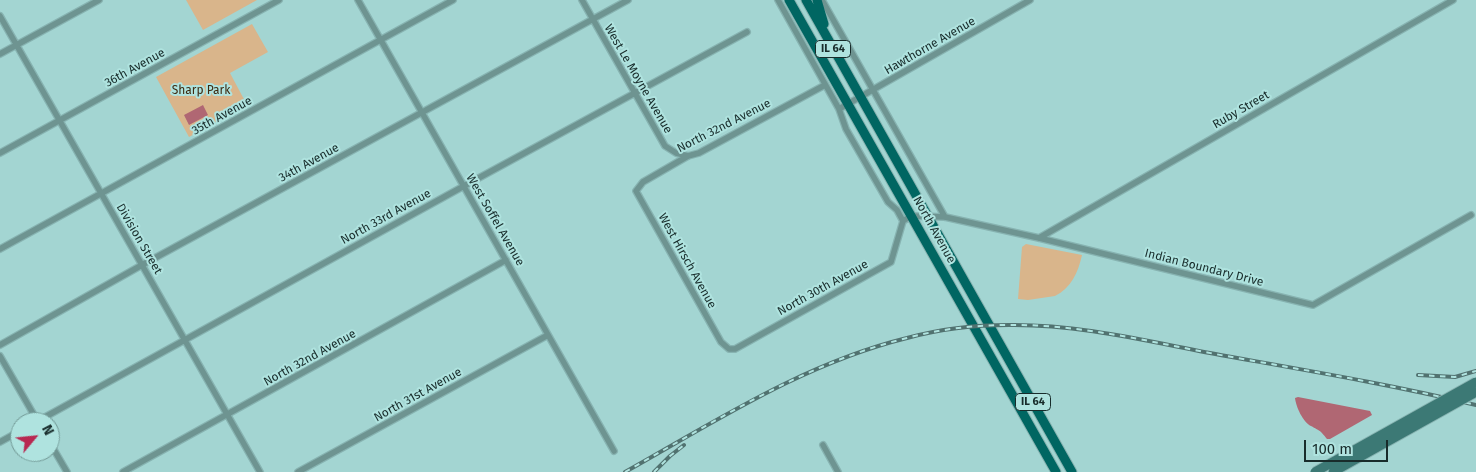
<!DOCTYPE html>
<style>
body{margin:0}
#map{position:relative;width:1476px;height:472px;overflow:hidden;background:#a3d5d2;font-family:"Fira Sans",sans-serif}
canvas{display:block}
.north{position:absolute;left:10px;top:412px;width:50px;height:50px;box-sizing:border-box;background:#afe3df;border:1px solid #739a97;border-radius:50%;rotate:62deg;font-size:14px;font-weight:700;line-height:20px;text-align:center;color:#182c2b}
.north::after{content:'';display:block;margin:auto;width:18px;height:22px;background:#b82851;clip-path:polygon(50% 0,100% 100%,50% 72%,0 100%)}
.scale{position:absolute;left:1304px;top:440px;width:84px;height:22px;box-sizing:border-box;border:2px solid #182c2b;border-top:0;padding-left:6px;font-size:15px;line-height:18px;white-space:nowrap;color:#182c2b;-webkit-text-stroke:4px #afe3df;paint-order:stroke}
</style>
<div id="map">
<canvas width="1476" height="472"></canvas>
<div class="north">N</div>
<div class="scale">100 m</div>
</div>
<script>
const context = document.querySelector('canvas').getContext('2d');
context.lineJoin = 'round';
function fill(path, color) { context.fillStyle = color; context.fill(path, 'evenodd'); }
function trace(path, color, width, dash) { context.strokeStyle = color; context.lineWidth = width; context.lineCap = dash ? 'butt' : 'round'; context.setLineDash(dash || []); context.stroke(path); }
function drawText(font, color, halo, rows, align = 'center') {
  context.font = font + ' "Fira Sans",sans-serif'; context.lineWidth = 4; context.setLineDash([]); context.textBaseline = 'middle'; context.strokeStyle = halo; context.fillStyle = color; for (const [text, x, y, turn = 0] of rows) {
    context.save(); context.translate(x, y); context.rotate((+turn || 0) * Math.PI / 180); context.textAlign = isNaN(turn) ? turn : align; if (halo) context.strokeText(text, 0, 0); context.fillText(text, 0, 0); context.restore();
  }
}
fill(new Path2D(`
 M186,0H257L203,30Z
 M252,24L268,52L230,73L247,105L189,137L156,77Z
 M1026,244L1082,255C1078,273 1071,288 1055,296L1028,300L1018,299L1022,247Z`), '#d9b58b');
fill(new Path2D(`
 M203,105L208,115L189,125L184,115Z
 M1298,397L1370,411L1372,415L1330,439H1327C1320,430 1320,431 1311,426C1303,422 1296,407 1295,398Z`), '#b06773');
const street = new Path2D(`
 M358,0L614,451
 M582,0L665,146L676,153L688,156
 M778,0L839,109L846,129L888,202L897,210L903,221
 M822,0L945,217
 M0,16L260,472
 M0,54L99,0
 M825,85L699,153L688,156L643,182L636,191L721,342L729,349H735L891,262L903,221L911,216L945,217L1039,238L1313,305L1471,215
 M839,109L1030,0
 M0,153L279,0
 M1039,238L1453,0
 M0,249L453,0
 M0,345L142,265L628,0
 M0,356L38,422
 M36,422L464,186L747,32
 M0,442L20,431
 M50,443L67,472
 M823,445L838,472
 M123,472L506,260
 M298,472L548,335`);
const primary = new Path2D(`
 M789,0L1056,472
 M806,0L1072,472
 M817,0L824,24`);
trace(street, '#87b3b1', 8);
trace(primary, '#87b3b1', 11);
trace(street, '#6e9491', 5.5);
trace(primary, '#006662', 9);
const rail = new Path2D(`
 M1418,375L1455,377L1476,371
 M625,472C716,421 805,363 907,338C940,329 975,325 1009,325C1082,324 1154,343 1226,356C1310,371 1393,385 1476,405
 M654,472L670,456L684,445`);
trace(rail, '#517270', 4);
trace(rail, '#afe3df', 2, [5.5]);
const secondaryBridge = new Path2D(`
 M1315,472L1476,382
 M1333,472L1476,392`);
trace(secondaryBridge, '#87b3b1', 11, []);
trace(secondaryBridge, '#3c7975', 9);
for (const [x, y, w] of [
 [833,49,35],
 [1033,402,35]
]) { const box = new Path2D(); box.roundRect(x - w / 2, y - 8.5, w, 17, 4); context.fillStyle = '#afe3df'; context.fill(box); trace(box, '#182c2b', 1); }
drawText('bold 11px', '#182c2b', null, [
 ["IL 64",833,49],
 ["IL 64",1033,402]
]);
drawText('12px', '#182c2b', '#afe3df', [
 ["Hawthorne Avenue",930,46,-30],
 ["36th Avenue",135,68,-29],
 ["West Le Moyne Avenue",638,79,60],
 ["Ruby Street",1241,110,-30],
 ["35th Avenue",222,116,-29],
 ["North 32nd Avenue",724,126,-27],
 ["34th Avenue",309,163,-29],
 ["North 33rd Avenue",386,217,-29],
 ["West Soffel Avenue",495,220,60],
 ["North Avenue",934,230,61],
 ["Division Street",139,239,60],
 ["West Hirsch Avenue",687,261,61],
 ["Indian Boundary Drive",1204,268,14],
 ["North 30th Avenue",823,288,-29],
 ["North 32nd Avenue",310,358,-29],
 ["North 31st Avenue",418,395,-29]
]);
drawText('12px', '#3e2a10', '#afe3df', [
 ["Sharp Park",201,91]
]);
</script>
